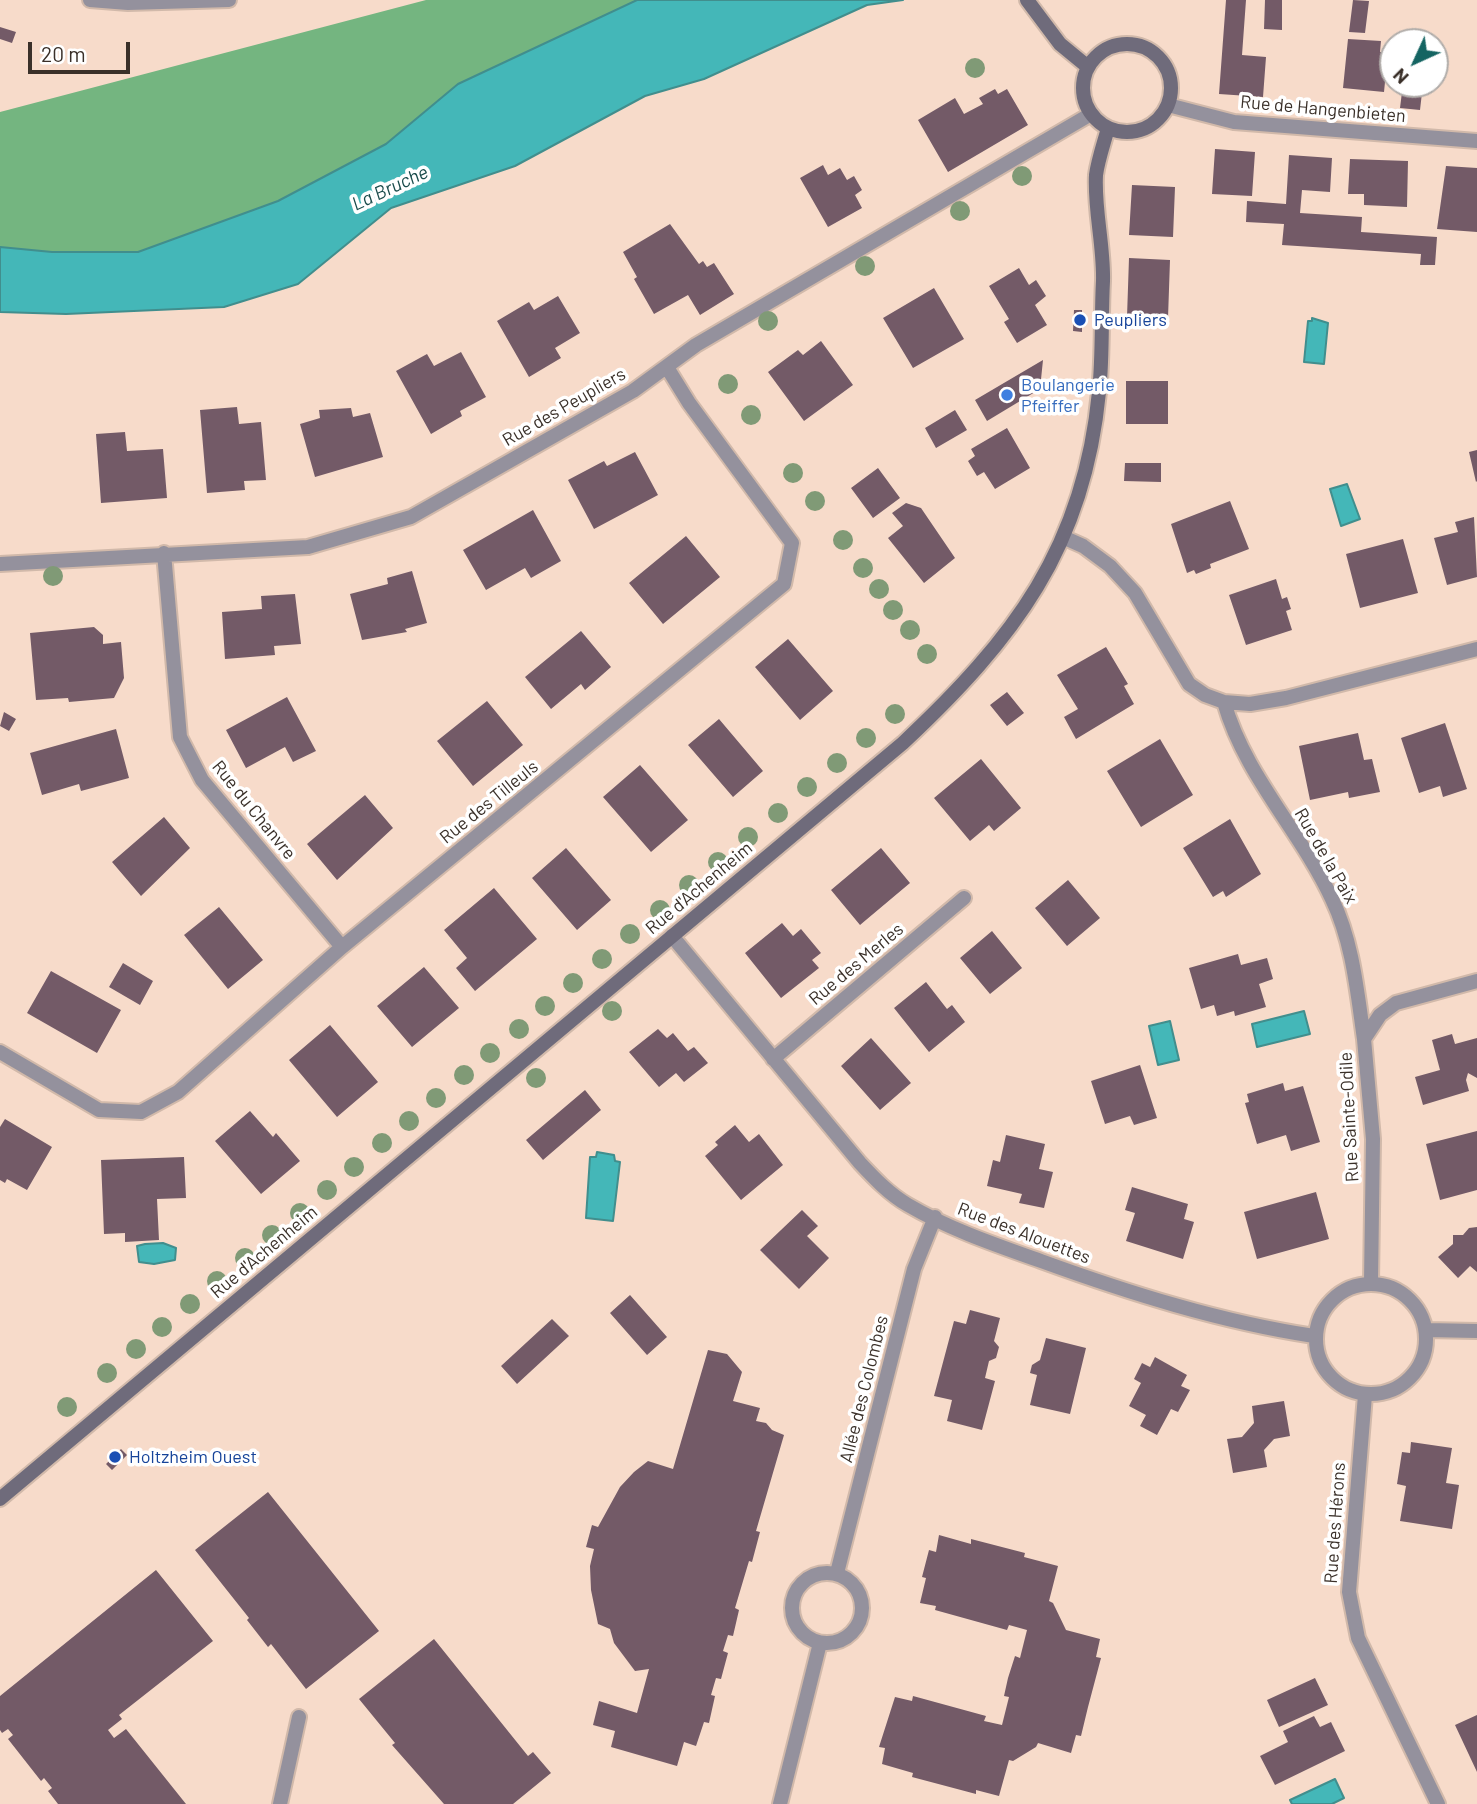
<!DOCTYPE html>
<meta charset="utf-8">
<style>
body{margin:0}
#map{position:relative;width:1477px;height:1804px;overflow:hidden;background:#f7dbca;font-family:Barlow,sans-serif}
canvas{display:block}
.north{position:absolute;left:1379px;top:28px;width:70px;height:70px;box-sizing:border-box;background:#fff;border:2px solid #b0aca9;border-radius:50%;rotate:225deg;font-size:19px;font-weight:700;line-height:28px;text-align:center;color:#3a3029}
.north::after{content:'';display:block;margin:auto;width:24px;height:32px;background:#146462;clip-path:polygon(50% 0,100% 100%,50% 72%,0 100%)}
.scale{position:absolute;left:28px;top:42px;width:102px;height:32px;box-sizing:border-box;border:4px solid #3a3029;border-top:0;padding-left:9px;font-size:21px;line-height:24px;white-space:nowrap;color:#3a3029;-webkit-text-stroke:5px #fff;paint-order:stroke}
</style>
<div id="map">
<canvas width="1477" height="1804"></canvas>
<div class="north">N</div>
<div class="scale">20 m</div>
</div>
<script>
const context = document.querySelector('canvas').getContext('2d');
context.lineJoin = 'round';
function fill(path, color) { context.fillStyle = color; context.fill(path, 'evenodd'); }
function trace(path, color, width, dash) { context.strokeStyle = color; context.lineWidth = width; context.lineCap = dash ? 'butt' : 'round'; context.setLineDash(dash || []); context.stroke(path); }
function drawText(font, color, halo, rows, align = 'center') {
  context.font = font + ' Barlow,sans-serif'; context.lineWidth = 7; context.setLineDash([]); context.textBaseline = 'middle'; context.strokeStyle = halo; context.fillStyle = color; for (const [text, x, y, turn = 0] of rows) {
    context.save(); context.translate(x, y); context.rotate((+turn || 0) * Math.PI / 180); context.textAlign = isNaN(turn) ? turn : align; if (halo) context.strokeText(text, 0, 0); context.fillText(text, 0, 0); context.restore();
  }
}
fill(new Path2D(`
 M426,0H637L458,84L386,144L278,201L138,252H52L0,247V112Z`), '#74b580');
const water = new Path2D(`
 M637,0H903L867,5L704,79L645,96L515,166L391,208L298,284L224,307L66,314L0,312V247L52,252H138L278,201L386,144L458,84Z
 M1312,318L1328,323L1324,364L1304,362L1308,321H1312Z
 M1347,484L1360,519L1341,526L1330,489Z
 M1304,1011L1310,1034L1257,1047L1252,1024Z
 M1170,1021L1179,1060L1158,1065L1149,1026Z
 M597,1152L614,1155L615,1161L620,1162L613,1221L586,1218L590,1157H596Z
 M145,1244L163,1243L176,1248L175,1260L154,1264L139,1262L137,1246Z
 M1335,1779L1344,1798L1332,1804H1292L1290,1800Z`);
fill(water, '#44b7b8');
trace(water, '#418e8d', 2);
fill(new Path2D(`
 M1226,0H1246L1242,55L1266,57L1263,97L1219,94Z
 M1265,0H1282V30L1264,29Z
 M1353,0L1369,1L1365,33L1349,32Z
 M0,27L16,32L12,43L0,39Z
 M1348,39L1381,41L1380,52H1388L1384,92L1343,88Z
 M1403,84H1423L1420,110L1400,108Z
 M995,89L998,94L1007,89L1028,125L948,172L918,120L955,98L964,114L983,104L979,98Z
 M1215,149L1255,152L1252,196L1212,194Z
 M1289,155L1332,158L1330,192L1302,190L1300,213L1362,217L1361,232L1437,237L1435,265H1420L1421,254L1282,245L1284,224L1246,222L1247,201L1286,204Z
 M1350,159L1408,161L1407,207L1364,205V194H1348Z
 M823,165L828,175L840,168L847,180L854,176L862,190L855,195L862,208L828,227L800,178Z
 M1446,166L1477,168V232L1437,229Z
 M1132,185L1175,187L1173,237L1129,235Z
 M670,224L699,264L703,261L707,267L714,263L734,294L700,315L688,295L654,314L634,279L637,277L623,252Z
 M1129,258L1170,260L1168,318L1127,317Z
 M1019,268L1029,285L1036,280L1046,296L1035,305L1047,325L1017,343L1004,322L1009,319L989,286Z
 M934,288L964,339L913,368L883,318Z
 M558,296L580,333L555,348L561,358L529,377L497,321L529,302L534,310Z
 M1074,310H1082V332L1073,331Z
 M821,341L853,385L804,421L768,372L798,350L803,355Z
 M461,352L486,397L460,411L462,416L431,434L396,371L427,354L434,366Z
 M1043,360L1040,389L987,421L975,400Z
 M1126,381H1168V424H1126Z
 M237,407L239,424L261,422L266,480L244,481L245,490L207,493L200,410Z
 M351,408L353,417L370,413L383,457L315,477L300,424L320,418L319,410Z
 M955,410L967,430L936,448L925,428Z
 M1007,428L1030,468L995,489L984,472L977,476L968,461L975,456L971,449Z
 M125,432L127,451L163,449L167,498L101,503L96,434Z
 M1477,450V481L1476,482L1469,452Z
 M635,452L658,495L594,529L568,480L604,461L607,466Z
 M1125,463H1161V482L1124,481Z
 M878,468L900,498L873,518L851,488Z
 M1230,501L1249,549L1210,564L1211,568L1196,574L1194,570L1187,573L1171,524Z
 M906,503L921,508L955,558L924,583L888,538L903,526L892,513Z
 M533,510L561,561L531,578L525,568L486,590L463,550Z
 M1474,517L1477,577L1447,585L1434,538L1458,532L1455,522Z
 M686,536L720,577L663,624L629,583Z
 M1403,539L1418,593L1360,608L1346,554Z
 M412,571L427,623L405,629L407,632L362,640L350,594L388,584L387,578Z
 M1276,579L1282,599L1287,597L1291,609L1286,611L1292,630L1246,645L1229,595Z
 M295,594L301,644L274,646L275,655L225,659L222,612L262,609L261,596Z
 M94,627L103,635V644L121,642L124,678L114,698L69,702L68,698L36,700L30,633Z
 M581,631L611,667L585,690L581,684L551,709L525,677Z
 M788,639L833,691L800,720L755,667Z
 M1106,647L1128,684L1124,686L1134,704L1076,739L1064,717L1078,709L1057,675Z
 M1007,692L1024,713L1007,726L990,705Z
 M287,697L316,751L293,762L285,747L246,768L226,730Z
 M487,701L523,745L473,786L437,741Z
 M4,712L16,719L9,731L0,726Z
 M719,719L763,771L733,797L688,745Z
 M1445,723L1467,789L1443,797L1440,786L1419,793L1401,738Z
 M116,729L129,778L81,791L79,784L42,795L30,753Z
 M1358,733L1364,760L1372,759L1380,792L1349,798L1348,792L1310,800L1299,746Z
 M1160,739L1193,795L1141,827L1107,771Z
 M981,759L1021,808L994,831L989,825L970,841L934,798Z
 M640,765L688,820L651,852L603,797Z
 M365,795L393,828L337,880L307,844Z
 M164,817L190,848L141,896L112,862Z
 M1230,819L1261,874L1226,897L1223,891L1213,897L1183,848Z
 M566,848L611,900L577,930L532,878Z
 M881,848L910,883L860,925L831,890Z
 M1068,880L1100,918L1067,946L1035,908Z
 M494,888L537,939L475,991L456,968L467,958L444,930Z
 M219,907L263,960L228,989L184,935Z
 M782,923L793,936L801,929L821,953L812,960L819,968L781,998L745,953Z
 M992,931L1022,968L990,994L960,958Z
 M1238,954L1241,965L1267,958L1273,979L1259,984L1266,1007L1235,1016L1234,1011L1217,1016L1214,1005L1201,1009L1189,968Z
 M123,963L153,981L140,1005L109,987Z
 M424,967L459,1008L412,1047L377,1006Z
 M51,971L121,1010L97,1053L27,1013Z
 M926,982L947,1009L952,1005L965,1022L929,1052L894,1008Z
 M330,1025L378,1082L337,1117L289,1060Z
 M658,1029L667,1038L673,1033L688,1051L694,1047L708,1063L684,1082L676,1073L659,1087L629,1052Z
 M1452,1034L1455,1044L1477,1038V1078L1468,1073L1466,1080L1469,1091L1423,1105L1415,1077L1440,1070L1432,1040Z
 M871,1038L911,1083L880,1110L841,1066Z
 M1140,1065L1157,1118L1134,1125L1130,1116L1105,1124L1091,1081Z
 M1283,1083L1285,1091L1303,1086L1320,1142L1291,1151L1286,1135L1257,1144L1245,1103L1249,1102L1247,1094Z
 M585,1090L601,1110L543,1160L526,1140Z
 M250,1111L273,1137L276,1133L300,1161L261,1194L215,1141Z
 M5,1119L52,1147L27,1190L7,1179L5,1183L0,1180V1127Z
 M735,1125L749,1142L759,1134L783,1165L741,1200L705,1156L718,1145L715,1142Z
 M1477,1131V1190L1440,1200L1426,1144Z
 M1006,1135L1045,1144L1039,1169L1053,1172L1044,1208L1019,1203L1022,1194L987,1186L993,1160L1000,1162Z
 M184,1157L186,1198L157,1199L159,1240L125,1242V1233L104,1234L101,1160Z
 M1132,1187L1188,1204L1184,1219L1194,1222L1183,1259L1126,1241L1135,1213L1125,1210Z
 M1316,1192L1329,1239L1257,1259L1244,1212Z
 M802,1210L818,1226L807,1236L829,1258L799,1289L760,1250Z
 M1477,1227V1272L1470,1266L1458,1278L1438,1257L1453,1244V1235H1463L1469,1228Z
 M630,1295L667,1337L647,1355L610,1313Z
 M970,1310L1000,1318L994,1341L999,1347L996,1358L989,1361L985,1378L995,1381L982,1430L947,1421L952,1400L934,1396L954,1321L966,1324Z
 M552,1319L569,1336L517,1384L501,1366Z
 M1046,1338L1086,1348L1070,1414L1030,1405L1037,1375L1030,1373L1032,1365L1040,1360Z
 M708,1350L727,1354L742,1372L733,1401L760,1408L756,1421L766,1423L772,1430L784,1435L756,1531L760,1532L752,1562L749,1561L735,1608L739,1610L733,1636L728,1635L723,1651L728,1653L721,1679L716,1678L711,1695L715,1696L709,1723L704,1722L696,1746L684,1742L677,1766L611,1747L615,1731L593,1725L599,1701L637,1713L649,1669L635,1671L614,1643L610,1629L598,1624L591,1590L590,1566L594,1549L586,1547L592,1525L598,1527L620,1487L634,1472L648,1461L673,1469Z
 M1155,1357L1187,1375L1181,1386L1190,1390L1178,1412L1171,1409L1157,1435L1140,1426L1146,1415L1129,1406L1141,1383L1134,1379L1142,1363L1150,1367Z
 M1284,1401L1290,1436L1274,1439L1264,1450L1267,1467L1233,1473L1227,1439L1242,1437L1254,1423L1252,1406Z
 M1411,1442L1452,1448L1446,1483L1459,1485L1452,1529L1400,1521L1406,1486L1397,1484L1402,1452L1410,1453Z
 M121,1449L127,1455L112,1470L106,1464Z
 M268,1492L379,1631L306,1689L271,1644L268,1647L247,1620L249,1618L195,1550Z
 M939,1535L971,1544V1539L1025,1553L1024,1557L1058,1566L1049,1601L1053,1603L1066,1630L1100,1639L1096,1657L1101,1658L1088,1707L1081,1736L1076,1735L1071,1753L1038,1743L1036,1747L1013,1761L1009,1760L999,1796L976,1790V1794L912,1777L913,1773L882,1764L885,1748L879,1747L895,1697L912,1701L913,1696L986,1716L984,1721L1002,1725L1009,1697L1004,1696L1008,1678L1015,1656L1020,1658L1027,1630L1009,1625L1007,1630L935,1610L936,1606L920,1603L926,1578L922,1577L929,1550L936,1552Z
 M156,1570L213,1641L119,1715L122,1719L108,1730L114,1738L126,1729L186,1804H58L48,1791L52,1788L44,1778L41,1781L8,1739L13,1735L8,1729L2,1733L0,1730V1696Z
 M434,1639L528,1756L533,1752L551,1773L513,1804H444L392,1745L395,1743L359,1699Z
 M1315,1678L1328,1705L1279,1727L1267,1700Z
 M1477,1715V1772L1455,1725Z
 M1314,1716L1320,1727L1331,1722L1345,1751L1275,1785L1260,1756L1288,1742L1283,1731Z`), '#735a67');
const minor = new Path2D(`
 M90,0L128,3L229,0
 M1065,538L1083,546L1110,566L1135,593L1189,684L1205,695L1224,702L1250,704L1286,698L1477,649
 M164,553L180,737L202,780L342,947
 M0,564L308,547L411,517L633,391L696,345L1091,114
 M1224,702C1245,776 1300,830 1332,899C1353,943 1357,991 1364,1039
 M672,936L860,1163C874,1178 889,1194 908,1205C949,1229 996,1245 1041,1261C1129,1293 1221,1322 1314,1336
 M0,1052L99,1110L141,1112L178,1092L342,947L784,584L792,543L689,403L668,369
 M773,1059L964,898
 M1371,1282L1373,1139L1364,1039L1380,1015L1396,1003L1477,981
 M1316 1339a55 55 0 1 1 110 0a55 55 0 1 1-110 0Z
 M1426,1330L1477,1331
 M1365,1395L1349,1592L1358,1638L1438,1804
 M837,1573L914,1269L935,1217
 M792 1608a35 35 0 1 1 70 0a35 35 0 1 1-70 0Z
 M280,1804L299,1717
 M780,1804L820,1643`);
const tertiary = new Path2D(`
 M1168,105L1234,122L1477,141`);
const secondary = new Path2D(`
 M1027,0L1060,44L1088,67
 M1083 88a44 44 0 1 1 88 0a44 44 0 1 1-88 0Z
 M0,1499L903,743C1014,639 1084,548 1099,392C1103,355 1101,317 1103,281C1104,246 1094,209 1096,175C1098,160 1104,143 1108,128`);
trace(minor, '#d1b9aa', 18);
trace(tertiary, '#d1b9aa', 18);
trace(secondary, '#d1b9aa', 18);
trace(minor, '#94919d', 14);
trace(tertiary, '#94919d', 14);
trace(secondary, '#6f6b7b', 14);
context.fillStyle = '#809a76';
for (const [x, y] of [
 [975,68],
 [1022,176],
 [960,211],
 [865,266],
 [768,321],
 [728,384],
 [751,415],
 [793,473],
 [815,501],
 [843,540],
 [863,568],
 [53,576],
 [879,589],
 [893,610],
 [910,630],
 [927,654],
 [895,714],
 [866,738],
 [837,763],
 [807,787],
 [778,813],
 [748,837],
 [718,862],
 [689,885],
 [660,910],
 [630,934],
 [602,959],
 [573,983],
 [545,1006],
 [612,1011],
 [519,1029],
 [490,1053],
 [464,1075],
 [536,1078],
 [436,1098],
 [409,1121],
 [382,1143],
 [354,1167],
 [327,1190],
 [300,1213],
 [272,1235],
 [245,1258],
 [217,1281],
 [190,1304],
 [162,1327],
 [136,1349],
 [107,1373],
 [67,1407]
]) { context.beginPath(); context.arc(x, y, 10, 0, 2 * Math.PI); context.fill(); }
for (const [x, y, r, color] of [
 [1080,320,7,"#1a4fb4"],
 [1007,395,7,"#3f7fe0"],
 [115,1457,7,"#1a4fb4"]
]) { const dot = new Path2D(); dot.arc(x, y, r, 0, 2 * Math.PI); context.fillStyle = color; context.fill(dot); trace(dot, '#fff', 2.5); }
drawText('18px', '#3a3029', '#fff', [
 ["Rue de Hangenbieten",1323,109,5],
 ["Rue des Peupliers",564,407,-30],
 ["Rue des Tilleuls",489,802,-39],
 ["Rue du Chanvre",254,810,51],
 ["Rue de la Paix",1326,856,60],
 ["Rue d'Achenheim",699,888,-40],
 ["Rue des Merles",856,964,-40],
 ["Rue Sainte-Odile",1349,1117,-93],
 ["Rue des Alouettes",1024,1233,21],
 ["Rue d'Achenheim",264,1252,-40],
 ["Allée des Colombes",864,1389,-76],
 ["Rue des Hérons",1335,1523,-86]
]);
drawText('18px', '#164399', '#fff', [
 ["Peupliers",1094,320],
 ["Holtzheim Ouest",129,1457]
], 'left');
drawText('18px', '#366cbe', '#fff', [
 ["Boulangerie",1021,385],
 ["Pfeiffer",1021,406]
], 'left');
drawText('italic 19px', '#194b4b', '#fff', [
 ["La Bruche",390,188,-25]
]);
</script>
